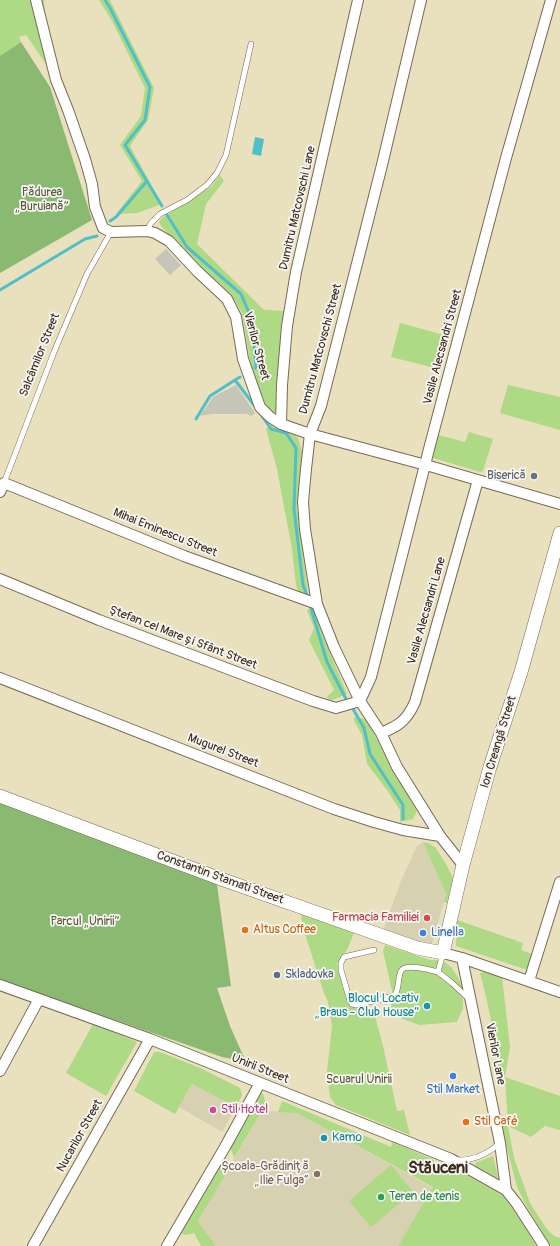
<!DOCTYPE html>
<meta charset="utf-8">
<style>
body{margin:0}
canvas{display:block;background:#e9e0bd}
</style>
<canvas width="560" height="1246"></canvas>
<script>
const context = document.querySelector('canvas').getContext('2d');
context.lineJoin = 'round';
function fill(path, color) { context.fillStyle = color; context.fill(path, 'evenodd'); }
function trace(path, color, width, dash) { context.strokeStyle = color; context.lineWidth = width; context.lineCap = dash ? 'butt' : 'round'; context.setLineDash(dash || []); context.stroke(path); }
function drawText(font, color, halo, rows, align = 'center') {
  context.font = font + ' Pangolin,sans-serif'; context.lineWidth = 3.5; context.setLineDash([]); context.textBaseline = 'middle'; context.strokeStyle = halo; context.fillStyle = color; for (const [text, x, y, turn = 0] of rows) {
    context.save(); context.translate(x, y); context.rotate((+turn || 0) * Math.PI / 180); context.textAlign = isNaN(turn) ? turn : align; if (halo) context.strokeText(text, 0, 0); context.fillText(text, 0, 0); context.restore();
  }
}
fill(new Path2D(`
 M423,842L446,894L444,902L431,947L383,931L400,883L417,846Z
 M192,1084L236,1107L222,1132L179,1107Z
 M263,1109L272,1111L297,1113L433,1188L398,1246H216L198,1221Z`), '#d7d1b1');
fill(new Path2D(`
 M166,249L181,265L170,275L155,259Z
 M236,385L255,413L252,416L246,414H212L200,416L213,397Z`), '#c5c5b8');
fill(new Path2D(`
 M0,0H44L50,70L26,35L19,37L21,42L0,56Z
 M99,0H110L154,88L148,120L130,146L162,204L137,213L116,214L142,181L120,145L141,116L145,88L112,21Z
 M220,175L224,181L206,204L197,244L264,310L284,311L277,379L276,414L266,407L251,366L242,313L231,294L187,254L161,226L159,222L162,218L211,187Z
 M400,323L448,336L439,369L391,357Z
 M508,385L560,397V430L500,413Z
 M271,424L292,433L298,438L302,452L297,507L308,593L299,594L296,585L292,549L277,469L266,429Z
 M469,432L493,439L483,471L480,472L433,458L438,435L465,442Z
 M314,607L321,631L347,694L332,700L326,698L334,690L309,640L314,628L307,610Z
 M354,717L366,719L373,732L417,811L413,819L400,822V810L387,790L367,764L362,735L354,721Z
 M423,842L428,843L436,848L446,864L453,878L447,903L444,902L446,894Z
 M301,913L354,933L347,950L337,963L348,1004L375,1016L383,1046L397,1111L404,1110L410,1135L336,1105L330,1097L327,1071L332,1026L328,1002L324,993L303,928Z
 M457,920L523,943L521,950L532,954L527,970L456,946Z
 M385,945L430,960H442L452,968L462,985L463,1008L457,1022L419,1025L390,1014L393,995L383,951Z
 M485,972L502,977L510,1047L505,1077L560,1096V1130L545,1126L531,1137L508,1126L514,1158L530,1203L546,1228L554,1236L560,1238V1246H551L528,1209L517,1187L500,1121L508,1125L505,1077H499C496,1041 489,1007 480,973Z
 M93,1024L137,1042L106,1096L66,1073Z
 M154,1052H160L200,1068L240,1088L242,1095L236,1107L192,1084L175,1114L134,1091Z
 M260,1092L263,1094L268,1110L263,1109L234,1158L230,1146Z
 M282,1101L391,1147L392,1142L434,1160L433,1168L441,1172L447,1164L502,1195L517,1214L536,1246H398L433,1187L297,1113L278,1112Z
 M493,1156L498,1177H496L476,1166L475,1163Z
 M223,1159L231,1165L198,1221L216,1246H201L194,1233L185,1235L181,1233Z
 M391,1165L413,1192L371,1227L349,1201Z`), '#aed985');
fill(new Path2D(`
 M21,42L50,87L92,220L0,273V56Z
 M0,801L213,881L217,885L231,986L217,988L230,1026L246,1062L222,1057L0,980Z`), '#8ab972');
fill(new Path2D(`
 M255,137L264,139L261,156L252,154Z`), '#51bfc7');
trace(new Path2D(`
 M105,0L110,8L150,87L145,120L125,145L162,206
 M167,215L187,247L241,294L252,320L256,367L255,368
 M110,221L116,217L147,181
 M0,290L85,239L97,236
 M240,377L235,380L257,409
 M260,413L271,429L286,433L296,448L294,509L303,585L307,595
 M196,419L210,396L235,380
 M311,608L327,662L346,699
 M353,709L364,728L370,754L403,805V819`), '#51bfc7', 3);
const service = new Path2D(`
 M147,231L151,223L160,214L187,200L207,185L217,173L226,155L251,44
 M4,483L54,352L87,274L111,232
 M374,950L344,957L341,963V970L350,1001L352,1004L356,1005L394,996C400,989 397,979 401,971C405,963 431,970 438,972L443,953
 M438,972L452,983L469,999
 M456,1160C472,1161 487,1154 499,1144`);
const minor = new Path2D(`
 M36,0L56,80L68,110L85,159L92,184L95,207L103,228L111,232L147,231L155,233L169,241L197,271L227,299L236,317L243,359L260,407L270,417L281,424L310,434L426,465L560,504
 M421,0L382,165L321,406L310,434L306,469L303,502L305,529L317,604L334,647L360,701L381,733L397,767L440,836L463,865
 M281,424L282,385L287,326L296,272L358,0
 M0,492L4,483L184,556L317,604
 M0,579L99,620L313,701L336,708L360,701
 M0,678L334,809L374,822L403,830L440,836
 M360,701L371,677L429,449L506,158L551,0
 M381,733C399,726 407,720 415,702L478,480
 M443,953L462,958L560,992
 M462,958L500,1143L506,1190
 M529,981L560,882
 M0,985L150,1039L451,1159L506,1190L517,1204L544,1246
 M0,1071L39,999
 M33,1246L150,1039
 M167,1246L225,1147L260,1083`);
const tertiary = new Path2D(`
 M0,796L221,879L417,948L443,953L463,865L490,767L521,672L560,533`);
trace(service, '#786a56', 6);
trace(minor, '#786a56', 12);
trace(tertiary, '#786a56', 14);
trace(service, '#fff', 5);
trace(minor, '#fff', 10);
trace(tertiary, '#fff', 13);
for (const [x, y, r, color] of [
 [534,476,4,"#6b7280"],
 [427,918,4,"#e0444e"],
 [245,930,4,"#e8710a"],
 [423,933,4,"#3f7fe0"],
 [277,975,4,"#5c6f8a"],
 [427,1006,4,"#0f9aa8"],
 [453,1076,4,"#3f7fe0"],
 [213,1110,4,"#d1479c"],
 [466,1122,4,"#e8710a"],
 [324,1138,4,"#0f9aa8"],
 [317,1174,4,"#8d6e63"],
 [381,1197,4,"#2e9e5b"]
]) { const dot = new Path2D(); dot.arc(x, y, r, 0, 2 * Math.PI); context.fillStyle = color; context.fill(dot); trace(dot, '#f6f6f2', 1.5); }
drawText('12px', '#585638', '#f6f6f2', [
 ["Pădurea",42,193],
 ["„Buruiană”",42,207],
 ["Parcul „Unirii”",85,922],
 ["Scuarul Unirii",359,1080]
]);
drawText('12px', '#3b2a1e', '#f6f6f2', [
 ["Dumitru Matcovschi Lane",298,208,-77],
 ["Vierilor Street",256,346,75],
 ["Vasile Alecsandri Street",443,347,-75],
 ["Dumitru Matcovschi Street",321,349,-75],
 ["Salcâmilor Street",40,355,-68],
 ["Mihai Eminescu Street",165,533,22],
 ["Vasile Alecsandri Lane",427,611,-74],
 ["Ştefan cel Mare și Sfânt Street",183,638,21],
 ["Ion Creangă Street",499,742,-73],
 ["Mugurel Street",223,751,21],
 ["Constantin Stamati Street",220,878,20],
 ["Vierilor Lane",495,1054,79],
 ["Unirii Street",260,1069,22],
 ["Nucarilor Street",80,1136,-61]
]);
drawText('12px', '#5b616d', '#f6f6f2', [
 ["Biserică",526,476]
], 'right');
drawText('12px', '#be3a42', '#f6f6f2', [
 ["Farmacia Familiei",419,918]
], 'right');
drawText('12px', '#c56008', '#f6f6f2', [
 ["Altus Coffee",253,930],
 ["Stil Café",474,1122]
], 'left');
drawText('12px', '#366cbe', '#f6f6f2', [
 ["Linella",431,933],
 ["Stil Market",453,1090,"center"]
], 'left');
drawText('12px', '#4e5e75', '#f6f6f2', [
 ["Skladovka",285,975]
], 'left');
drawText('12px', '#0d838f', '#f6f6f2', [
 ["Blocul Locativ",419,999],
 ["„Braus - Club House”",419,1013],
 ["Kamo",332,1138,"left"]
], 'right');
drawText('12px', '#b23c85', '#f6f6f2', [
 ["Stil Hotel",221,1110]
], 'left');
drawText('12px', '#785e54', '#f6f6f2', [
 ["Școala-Grădiniță",309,1167],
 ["„Ilie Fulga“",309,1181]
], 'right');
drawText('12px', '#27864d', '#f6f6f2', [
 ["Teren de tenis",389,1197]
], 'left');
drawText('bold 16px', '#3b2a1e', '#f6f6f2', [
 ["Stăuceni",438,1169]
]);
</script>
